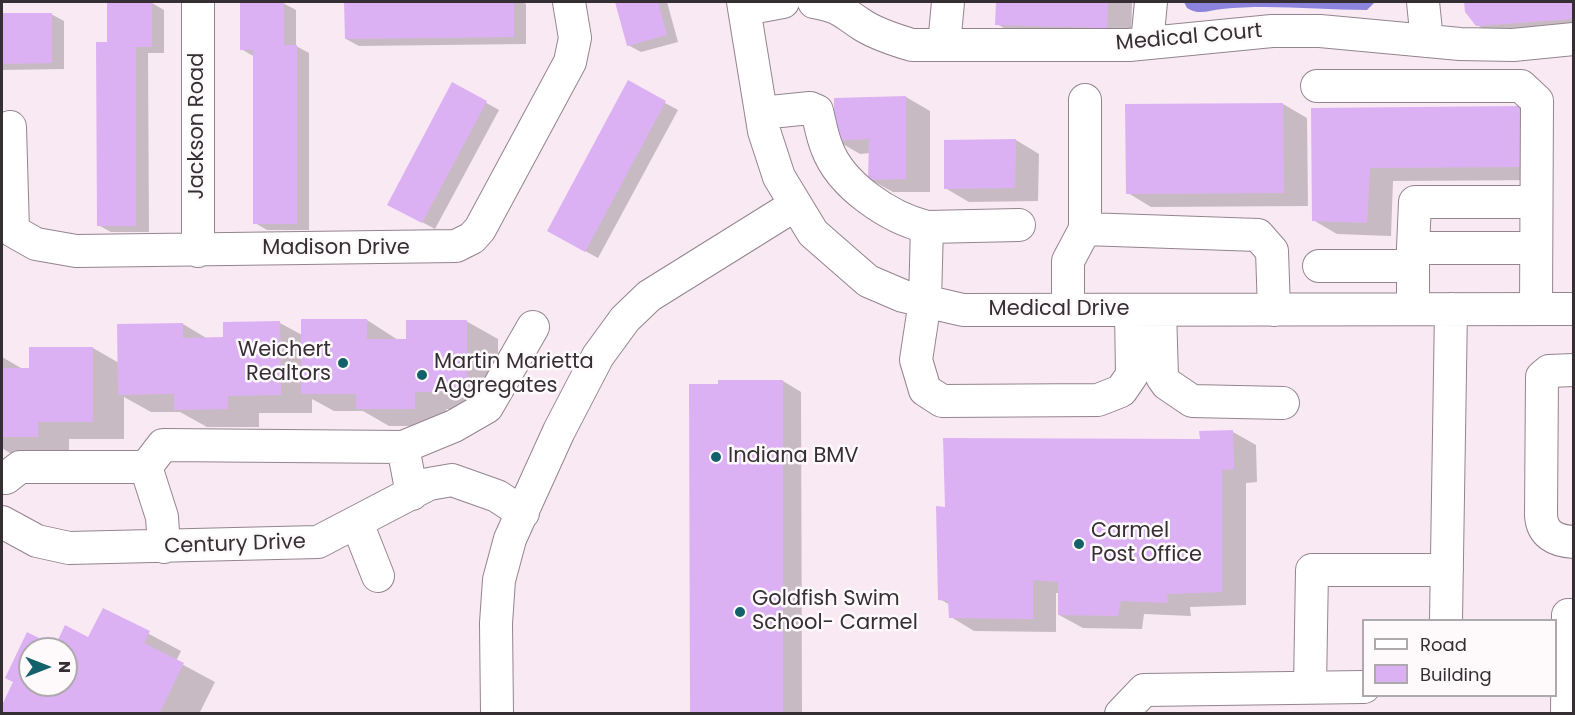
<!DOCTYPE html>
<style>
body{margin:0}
#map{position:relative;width:1575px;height:715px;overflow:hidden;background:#f9e9f3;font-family:Poppins,sans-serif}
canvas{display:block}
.frame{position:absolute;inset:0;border:3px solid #352f33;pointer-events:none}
.legend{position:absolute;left:1362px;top:619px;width:195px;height:78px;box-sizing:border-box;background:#fefafc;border:2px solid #aea9ac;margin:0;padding:8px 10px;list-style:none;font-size:18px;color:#352f33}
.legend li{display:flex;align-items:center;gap:12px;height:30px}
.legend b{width:30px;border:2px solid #aea9ac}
.north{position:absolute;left:18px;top:637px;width:60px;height:60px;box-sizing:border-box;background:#fefafc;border:2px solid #aea9ac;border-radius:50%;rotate:90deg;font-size:16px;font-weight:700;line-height:24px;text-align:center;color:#352f33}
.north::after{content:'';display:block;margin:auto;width:21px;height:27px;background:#13626b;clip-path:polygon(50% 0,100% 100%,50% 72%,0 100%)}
</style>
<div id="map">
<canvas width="1575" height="715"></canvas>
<div class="frame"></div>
<ul class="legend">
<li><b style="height:8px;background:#fff"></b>Road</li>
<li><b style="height:16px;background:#dcb1f4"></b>Building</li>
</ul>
<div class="north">N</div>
</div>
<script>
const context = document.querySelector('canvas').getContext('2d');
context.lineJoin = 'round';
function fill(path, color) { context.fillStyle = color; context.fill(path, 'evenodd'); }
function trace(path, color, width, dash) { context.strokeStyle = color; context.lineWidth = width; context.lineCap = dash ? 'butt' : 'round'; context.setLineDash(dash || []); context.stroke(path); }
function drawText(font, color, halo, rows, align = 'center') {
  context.font = font + ' Poppins,sans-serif'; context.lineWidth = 5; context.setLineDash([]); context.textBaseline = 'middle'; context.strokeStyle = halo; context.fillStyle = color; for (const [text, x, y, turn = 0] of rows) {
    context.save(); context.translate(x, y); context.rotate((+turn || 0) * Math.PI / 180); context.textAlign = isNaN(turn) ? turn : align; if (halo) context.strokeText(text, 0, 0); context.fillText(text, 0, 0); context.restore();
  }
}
fill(new Path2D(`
 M1184,2H1375L1367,10C1319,10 1271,4 1222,9C1209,10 1200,16 1187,8Z`), '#8c84dc');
fill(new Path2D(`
 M346,2H522L526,4V44L359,46L346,39Z
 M617,2H667L678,42L641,52L628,45Z
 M997,2H1132L1131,41L1021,38L997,24Z
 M1465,2H1574V33L1501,39L1477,25L1466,11Z
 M152,3L164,10V53H148L149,232H111L98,225L109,44Z
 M283,3L296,10V46L309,53V230H267L255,223V57L241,49Z
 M2,14H51L64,21V69L2,70Z
 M628,83L678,110L598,258L561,238Z
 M453,84L499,110L435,229L401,211Z
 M906,97L930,111V192H893L869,179L870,153L860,154L836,140V99Z
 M1283,104L1307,118L1308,206L1151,207L1128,193L1127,105Z
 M1520,108L1544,122V180L1393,181L1391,236L1337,234L1313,220L1312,110Z
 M1016,140L1039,154L1038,201L969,202L945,188Z
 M367,320L398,340H408L466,321L498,339V409H446V426H389L363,411H334L312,399V413H259V427H207L180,412H151L124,397V439H69V455H13L2,448V357L21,368L31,370L93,348L119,363L183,324L208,339H225L280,323L302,335Z
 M783,381L801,392L802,714H691Z
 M1233,432L1256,445L1257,482L1246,483V605L1190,607L1191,616L1144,614L1142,629L1083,628L1059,615L1060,593H1056V632L974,631L951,617L950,605L940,599L947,509Z
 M104,610L181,651L176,661L215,682L199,714H2L15,682L28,634L55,648L89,639ZM30,649H66V685H30Z`), '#0003');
fill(new Path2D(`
 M107,2H152V47H136V226H97L96,42H107Z
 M240,2H284V45H297V224H253V50H240Z
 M344,2H514V37L345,39Z
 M615,2H658L667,35L627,46Z
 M996,2H1108L1107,28L995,25Z
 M1464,2H1574V19L1476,26L1465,12Z
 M2,13H52V63L2,64Z
 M628,80L666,101L585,252L547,231Z
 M452,82L487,101L422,223L387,205Z
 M906,96V179L868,180L869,139L834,141V98Z
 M1283,103L1284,193L1126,194L1125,104Z
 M1521,106L1520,167L1370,168L1367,223L1312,221L1311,108Z
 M1016,139L1015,188L944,189V140Z
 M301,319H367V339H406V320H467V392H415V409H356V394H301Z
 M280,321L281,395L228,396V409L174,410V394L118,395L117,324L183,323V338L223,337V322Z
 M29,347H93V422H38V437H2V368H29Z
 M718,380H783V714H690L689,384H718Z
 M1233,430L1234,469L1222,470V592L1167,594L1168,603L1121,601L1118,616L1058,615V582L1033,580V619L949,618L948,601L938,600L936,506L945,507L943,438L1200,439L1199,431Z
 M103,608L150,631L144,643L184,663L159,714H2V705L13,682L5,678L27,632L55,646L65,625L88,637ZM30,649H66V685H30Z`), '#dcb1f4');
const minor = new Path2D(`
 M743,2L764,131L779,177L813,233L868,281L903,296L963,310L1574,309
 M814,2C844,8 840,11 864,26C879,35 895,40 912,45H1129L1272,31H1320L1460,44L1513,45L1574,39
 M1423,2L1427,41
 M745,9L783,2
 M1147,43L1151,2
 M944,45L948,2
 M1317,86H1521L1537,101L1536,309
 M761,113L810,108L817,111C820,123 822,136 827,148C841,186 890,218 927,227L925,301L916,360L925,390L942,401L1098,400L1121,391L1132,375L1131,310
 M10,127L13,231L36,244L76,251L456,246L472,238L480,229L570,62L575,38L569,2
 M927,227L1019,225
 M1085,229L1258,235L1272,251L1274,310
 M1413,248L1415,202H1536
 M198,251V2
 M1319,266H1413
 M1413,309V248H1536
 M1068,310V261L1085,229V100
 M1160,310L1162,377L1167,384L1192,401L1283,403
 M1574,370L1549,371L1542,377L1541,515C1542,534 1555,541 1574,542
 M403,447L454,426L487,407L533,327
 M146,467L163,445L403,447L412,494
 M6,478L20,467H146L162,517L164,547
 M2,522L37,541L69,548L318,542L429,484L452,480L497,496L523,513
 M357,523L378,576
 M1446,620L1451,309
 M1310,687L1312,570H1447
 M497,714L496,623L499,580L510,539L559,431L598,356L625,319L649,296L795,205
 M1121,714L1144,690L1364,687
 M1567,714L1568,615H1574`);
trace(minor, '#93848e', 34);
trace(minor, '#fff', 32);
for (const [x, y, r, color] of [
 [343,363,6,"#13626b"],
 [422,375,6,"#13626b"],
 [716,457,6,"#13626b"],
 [1079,544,6,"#13626b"],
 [740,612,6,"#13626b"]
]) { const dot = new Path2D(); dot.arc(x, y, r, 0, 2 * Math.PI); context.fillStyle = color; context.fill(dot); trace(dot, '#fefafc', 2); }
drawText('21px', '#352f33', '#fefafc', [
 ["Medical Court",1189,38,-5],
 ["Jackson Road",198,126,-90],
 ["Madison Drive",336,249],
 ["Medical Drive",1059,310],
 ["Century Drive",235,545,-2]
]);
drawText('21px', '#352f33', '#fefafc', [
 ["Weichert",331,351,"right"],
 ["Realtors",331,375,"right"],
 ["Martin Marietta",434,363],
 ["Aggregates",434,387],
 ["Indiana BMV",728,457],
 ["Carmel",1091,532],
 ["Post Office",1091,556],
 ["Goldfish Swim",752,600],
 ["School- Carmel",752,624]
], 'left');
</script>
